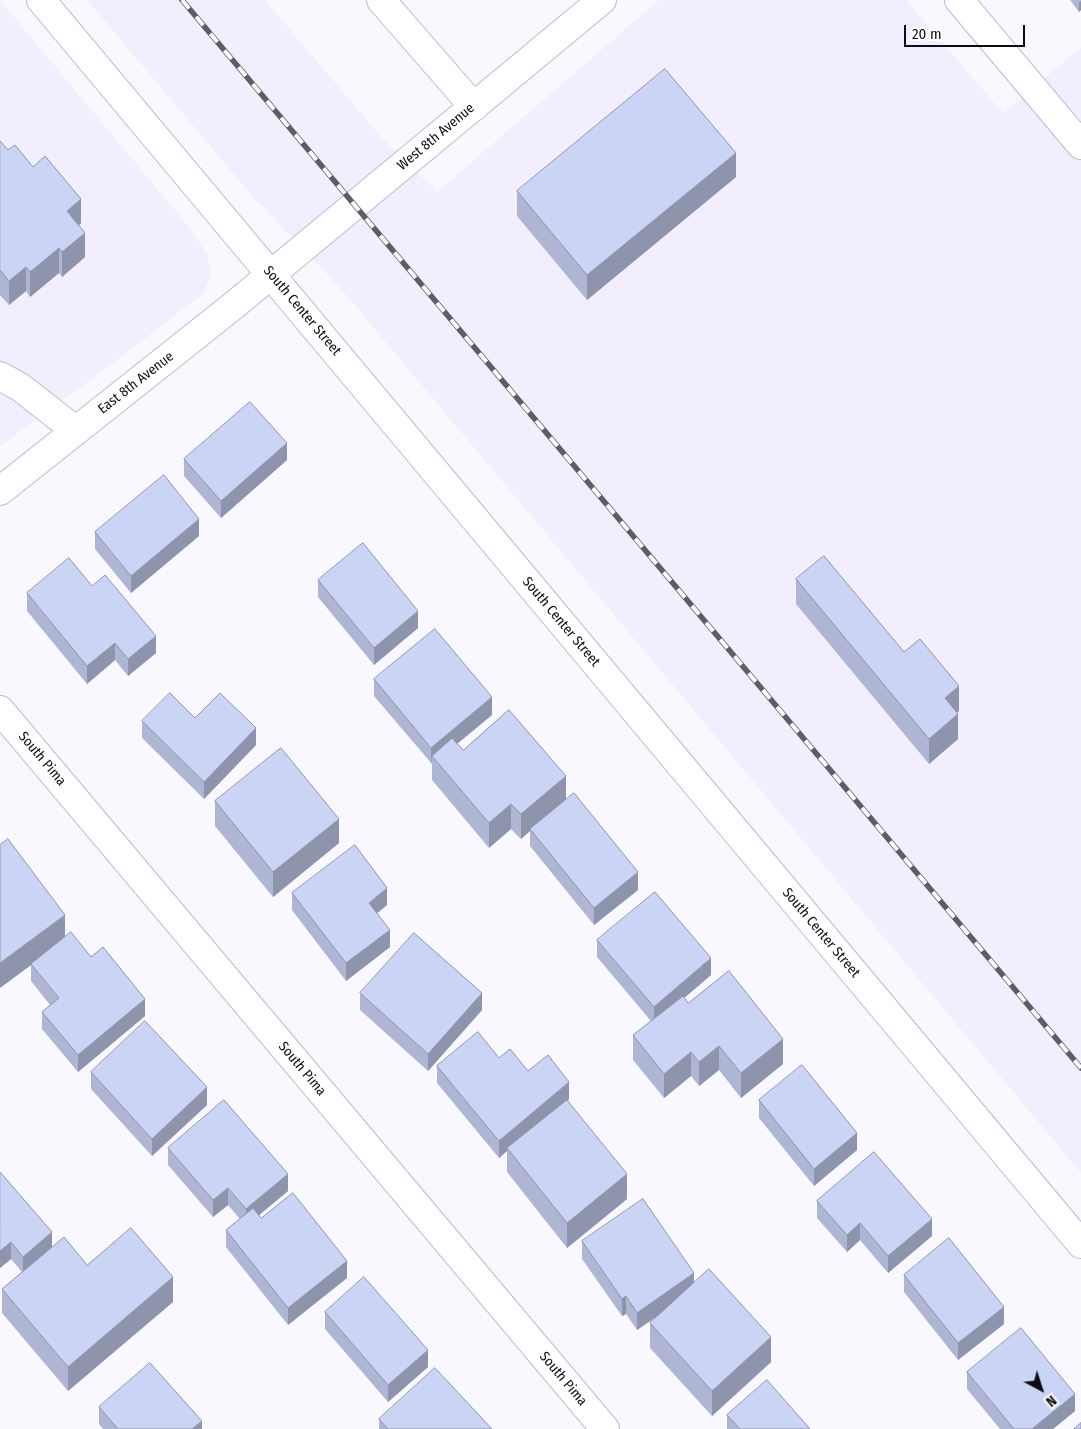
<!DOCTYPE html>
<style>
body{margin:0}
#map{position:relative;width:1081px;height:1429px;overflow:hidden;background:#faf8ff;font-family:"Fira Sans Condensed",sans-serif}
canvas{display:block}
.north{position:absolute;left:1016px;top:1364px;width:50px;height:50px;-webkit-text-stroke:4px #fff;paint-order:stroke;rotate:140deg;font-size:14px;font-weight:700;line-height:20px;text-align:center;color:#0f0b16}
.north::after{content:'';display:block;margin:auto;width:18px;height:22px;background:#0f0b16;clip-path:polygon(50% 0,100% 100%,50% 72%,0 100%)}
.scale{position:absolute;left:904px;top:25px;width:121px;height:22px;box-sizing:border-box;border:2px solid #0f0b16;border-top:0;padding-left:6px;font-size:15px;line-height:18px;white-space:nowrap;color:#0f0b16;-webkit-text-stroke:4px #fff;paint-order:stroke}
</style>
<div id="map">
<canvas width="1081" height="1429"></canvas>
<div class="north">N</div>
<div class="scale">20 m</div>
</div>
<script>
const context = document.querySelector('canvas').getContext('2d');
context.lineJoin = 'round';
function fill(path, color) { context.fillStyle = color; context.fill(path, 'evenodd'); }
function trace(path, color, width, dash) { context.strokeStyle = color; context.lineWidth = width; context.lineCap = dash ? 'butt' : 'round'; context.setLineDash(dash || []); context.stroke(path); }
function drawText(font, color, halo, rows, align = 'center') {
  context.font = font + ' "Fira Sans Condensed",sans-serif'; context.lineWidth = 4.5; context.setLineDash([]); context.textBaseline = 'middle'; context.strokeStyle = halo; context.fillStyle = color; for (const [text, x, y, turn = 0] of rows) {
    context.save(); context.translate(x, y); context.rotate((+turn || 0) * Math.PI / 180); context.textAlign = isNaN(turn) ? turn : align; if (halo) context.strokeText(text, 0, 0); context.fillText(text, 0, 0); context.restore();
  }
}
fill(new Path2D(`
 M0,0L190,228L208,256L211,276L203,294L92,379L0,446Z
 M87,0H265L383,139L437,192L659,0H906L1003,113L1081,47V1173L342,290L253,197Z`), '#f3eefe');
const minor = new Path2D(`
 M41,0L1081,1244
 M381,0L474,107
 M959,0L1081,145
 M0,376L20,387L75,430
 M0,491L233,306L602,0
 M0,710L605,1429`);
trace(minor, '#c1b7d7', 30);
trace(minor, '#fff', 28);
const rail = new Path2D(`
 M182,0L1081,1068`);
trace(rail, '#5f5c65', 5.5);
trace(rail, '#fff', 4, [11]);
fill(new Path2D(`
 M1070,0H1081V10L1079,12Z
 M0,141L8,150L81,223L79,226L85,257L62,277L59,273L30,297L26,291L9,305L0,295Z
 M736,177L587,300L517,216V191Z
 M184,459L287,460L221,518L184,476Z
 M95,532L199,536L131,593L95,549Z
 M796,579L904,652L959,711L957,712L958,739L929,764L796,604Z
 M318,580L418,628L374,665L318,597Z
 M92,586L156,653L128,676L115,660L87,684L27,611V593Z
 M374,679L492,715L457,744L463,750L566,800L638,890L594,925L530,846V831L521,839L511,829L489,848L432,780V764L374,696Z
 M195,718L256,745L204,799L142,738V721Z
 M215,801L339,843L273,897L215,826Z
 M292,893L387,905L377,913L390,947L346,981L292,910Z
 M65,937L91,957L145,1016L78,1072L42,1029V1012L50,1005L31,981V965Z
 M597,940L711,975L684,998L688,1003L783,1064L741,1098L719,1070L699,1086L691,1076L664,1098L633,1060V1035L651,1021L597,957Z
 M360,993L482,1010L428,1071L360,1010Z
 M499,1058L528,1071L569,1099L568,1101L627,1199L567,1248L507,1172V1151L499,1158L437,1083V1066Z
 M91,1072L207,1105L152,1156L91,1089Z
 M759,1100L857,1150L814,1186L759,1118Z
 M168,1148L288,1191L259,1215L261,1218L347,1278L288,1325L226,1247V1230L240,1219L228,1205L213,1217L168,1165Z
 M0,1172L52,1247L87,1265L173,1302L68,1391L2,1313V1289L22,1272L11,1259L0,1268Z
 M817,1201L932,1236L888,1273L860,1240L847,1252L817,1218Z
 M582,1241L694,1283L771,1362L712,1416L650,1348V1323L659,1315L637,1330L626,1314L622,1316L582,1259Z
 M904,1275L1004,1324L958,1360L904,1292Z
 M325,1312L428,1367L388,1402L325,1329Z
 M967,1372L1075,1411L1053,1429H1000L967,1389Z
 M99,1407L202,1429H103L99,1424Z
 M727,1415L810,1429H727Z
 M379,1419L492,1429H379Z`), '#afb6d3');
fill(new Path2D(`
 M1081,1V10L1079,12V3Z
 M736,153V177L587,300V275Z
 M81,199V223L67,236V211Z
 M85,233V257L62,277V252Z
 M59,248V273L30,297V272Z
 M26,267V291L9,305V281Z
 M287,443V460L221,518V501Z
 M199,519V536L131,593V576Z
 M418,611V628L374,665V648Z
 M156,636V653L128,676V659Z
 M115,643V660L87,684V666Z
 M959,686V711L945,722V698Z
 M492,697V715L436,761L432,756L431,765V748Z
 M958,714V739L929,764V739Z
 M256,728V745L204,799V782Z
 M566,776V800L530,829V831L521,839V814Z
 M511,804V829L489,848V823Z
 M339,819V843L273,897V872Z
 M638,872V890L594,925V908Z
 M387,888V905L369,920V903Z
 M65,915V940L0,988V963Z
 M390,930V947L346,981V963Z
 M711,958V975L654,1024V1007Z
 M482,993V1010L428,1071V1054Z
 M145,999V1016L78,1072V1055Z
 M783,1039V1064L741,1098V1073Z
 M719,1046V1070L699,1086V1062Z
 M691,1052V1076L664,1098V1074Z
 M569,1082V1099L509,1149L507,1148V1151L499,1158V1141Z
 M207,1087V1105L152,1156V1139Z
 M857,1133V1150L814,1186V1169Z
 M288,1174V1191L246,1226V1209Z
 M627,1174V1199L567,1248V1223Z
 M228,1188V1205L213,1217V1200Z
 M932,1219V1236L888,1273V1256Z
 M860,1223V1240L847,1252V1235Z
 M52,1232V1249L23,1274V1257Z
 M11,1242V1259L0,1268V1251Z
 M347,1261V1278L288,1325V1308Z
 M694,1273V1290L637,1330V1313Z
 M173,1277V1302L68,1391V1367Z
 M626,1296V1314L622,1316V1299Z
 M1004,1307V1324L958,1360V1343Z
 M771,1337V1362L712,1416V1391Z
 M428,1350V1367L388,1402V1385Z
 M1075,1394V1411L1053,1429H1032Z
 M202,1421V1429H192Z`), '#8e94ac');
const building = new Path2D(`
 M665,69L736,153L587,275L517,191Z
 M0,141L8,150L15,145L33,167L45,156L81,199L67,211L85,233L62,252L59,248L30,272L26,267L9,281L0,270Z
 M250,402L287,443L221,501L184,459Z
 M164,475L199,519L131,576L95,532Z
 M363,543L418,611L374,648L318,580Z
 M824,556L904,652L920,639L959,686L945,698L958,714L929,739L796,579Z
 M69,558L92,586L105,575L156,636L128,659L115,643L87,666L27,593Z
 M435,629L492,697L431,748L374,679Z
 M170,693L195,718L220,693L256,728L204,782L142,721Z
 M509,710L566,776L521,814L511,804L489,823L432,756L452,738L463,750Z
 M281,748L339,819L273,872L215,801Z
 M574,793L638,872L594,908L530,829Z
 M8,839L65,915L0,963V845Z
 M355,845L387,888L369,903L390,930L346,963L292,893Z
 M655,892L711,958L654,1007L597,940Z
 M71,932L91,957L103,947L145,999L78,1055L42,1012L59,998L31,964Z
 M414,933L482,993L428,1054L360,993Z
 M729,971L783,1039L741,1073L719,1046L699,1062L691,1052L664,1074L633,1035L683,996L688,1003Z
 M145,1021L207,1087L152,1139L91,1072Z
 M478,1032L499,1058L510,1049L528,1071L548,1055L569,1082L499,1141L437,1066Z
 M802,1065L857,1133L814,1169L759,1100Z
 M224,1100L288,1174L246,1209L228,1188L213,1200L168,1148Z
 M567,1100L627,1174L567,1223L507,1148Z
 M874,1152L932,1219L888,1256L860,1223L847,1235L817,1201Z
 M0,1172L52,1232L23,1257L11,1242L0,1251Z
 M293,1193L347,1261L288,1308L226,1230L253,1208L261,1218Z
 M643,1199L694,1273L637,1313L626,1296L622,1299L582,1241Z
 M131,1228L173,1277L68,1367L2,1289L64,1237L87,1265Z
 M949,1238L1004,1307L958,1343L904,1275Z
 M709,1269L771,1337L712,1391L650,1323Z
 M364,1277L428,1350L388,1385L325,1312Z
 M1021,1328L1075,1394L1032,1429H1014L967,1372Z
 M150,1363L202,1421L192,1429H118L99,1407Z
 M435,1368L492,1429H388L379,1419Z
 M767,1380L810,1429H740L727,1415Z
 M1081,1423V1429H1074Z`);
fill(building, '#cbd4f5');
trace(building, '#8e94ac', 1);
drawText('14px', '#0f0b16', '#fff', [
 ["West 8th Avenue",436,137,-40],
 ["South Center Street",302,311,50],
 ["East 8th Avenue",136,383,-38],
 ["South Center Street",561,622,50],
 ["South Pima",42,759,50],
 ["South Center Street",821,933,50],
 ["South Pima",302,1069,50],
 ["South Pima",563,1379,50]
]);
</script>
